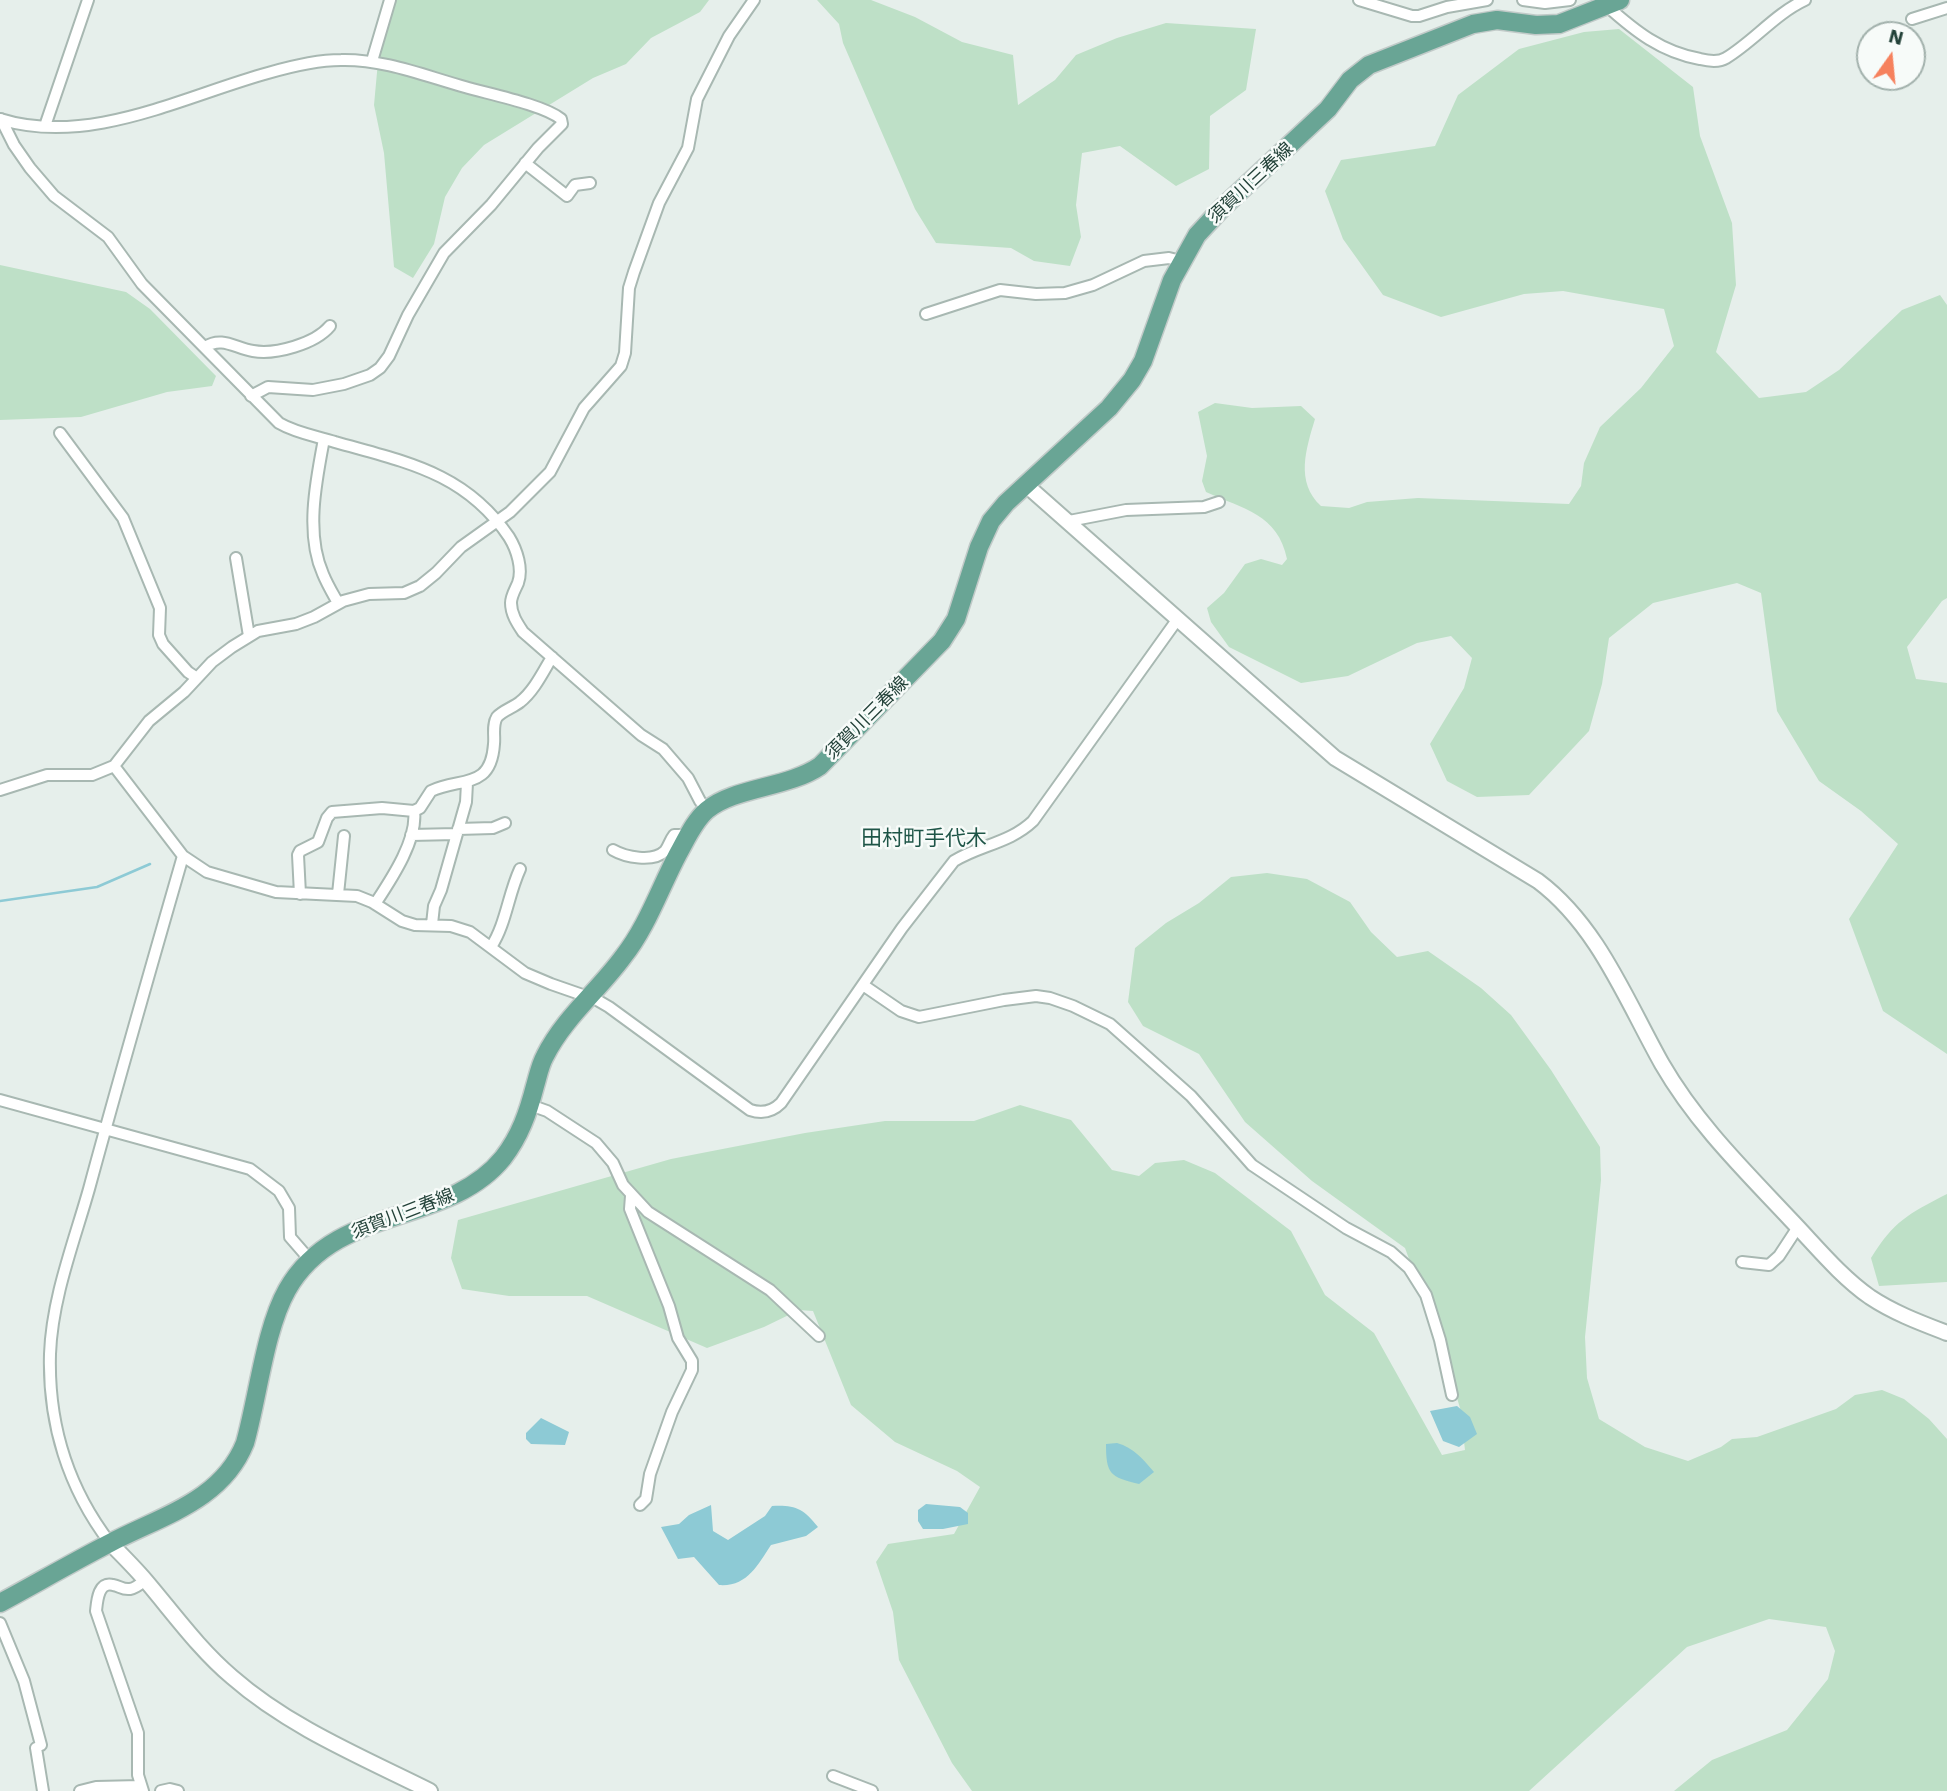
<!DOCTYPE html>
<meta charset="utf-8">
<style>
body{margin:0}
#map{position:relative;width:1947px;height:1791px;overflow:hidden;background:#e6efeb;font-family:"Work Sans",sans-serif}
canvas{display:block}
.north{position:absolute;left:1856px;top:21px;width:70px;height:70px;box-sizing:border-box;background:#f7fbf9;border:2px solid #a2b1ac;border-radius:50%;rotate:15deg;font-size:19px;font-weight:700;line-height:28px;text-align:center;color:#234239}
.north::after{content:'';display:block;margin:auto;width:24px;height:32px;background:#f6815d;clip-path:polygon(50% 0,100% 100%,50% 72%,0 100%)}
</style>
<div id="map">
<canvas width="1947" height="1791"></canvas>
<div class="north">N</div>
</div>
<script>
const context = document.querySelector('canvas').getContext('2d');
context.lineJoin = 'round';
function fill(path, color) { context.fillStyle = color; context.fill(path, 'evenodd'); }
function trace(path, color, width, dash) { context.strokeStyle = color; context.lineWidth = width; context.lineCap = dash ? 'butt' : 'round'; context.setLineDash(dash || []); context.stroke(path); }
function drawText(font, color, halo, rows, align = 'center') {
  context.font = font + ' "Work Sans","Noto Sans JP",sans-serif'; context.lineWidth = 5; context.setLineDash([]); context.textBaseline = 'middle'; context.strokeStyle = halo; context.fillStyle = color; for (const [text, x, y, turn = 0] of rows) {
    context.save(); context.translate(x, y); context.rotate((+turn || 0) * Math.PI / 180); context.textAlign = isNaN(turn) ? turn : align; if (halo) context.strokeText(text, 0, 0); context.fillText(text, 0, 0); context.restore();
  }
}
fill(new Path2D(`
 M396,0H709L700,12L651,38L626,64L593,78L484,145L462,168L445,197L434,244L413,278L394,267L384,153L374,105L381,29Z
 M817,0H871L915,17L962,42L1013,55L1018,105L1055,80L1076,55L1117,38L1166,23L1256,29L1246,90L1210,116L1209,169L1176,186L1120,146L1082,153L1076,205L1081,237L1070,266L1034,261L1011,248L936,243L915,209L843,43L839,24Z
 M1619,29L1693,87L1700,136L1732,223L1736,285L1716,352L1759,398L1806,392L1839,370L1902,310L1940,295L1947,305V598L1942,601L1907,647L1916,679L1947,683V1054L1883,1011L1849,919L1898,844L1861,811L1819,781L1777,711L1761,593L1737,583L1653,603L1609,638L1602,684L1589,731L1529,795L1477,797L1447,781L1430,744L1464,688L1472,658L1451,636L1417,643L1348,676L1301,683L1229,647L1211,622L1207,608L1224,593L1245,564L1261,559L1282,565L1287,559C1278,514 1243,509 1206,492L1202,481L1207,456L1198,412L1215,403L1252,408L1301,406L1315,419C1306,449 1295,482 1321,506L1349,508L1367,502L1418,498L1569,504L1581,486L1584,463L1600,427L1641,388L1674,346L1664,309L1563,291L1524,294L1441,317L1383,295L1343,239L1325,191L1341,160L1435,146L1458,95L1519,49L1584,32Z
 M0,265L126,292L150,309L216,376L212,386L167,392L81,417L0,420Z
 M1267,873L1307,879L1350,902L1371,932L1397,957L1428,951L1481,988L1511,1015L1551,1070L1600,1147L1601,1180L1585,1337L1587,1378L1599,1419L1645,1447L1688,1461L1721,1447L1732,1439L1757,1437L1836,1409L1855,1395L1882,1390L1904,1399L1929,1419L1947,1439V1791H1674L1712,1760L1787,1730L1828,1679L1835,1651L1826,1627L1769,1619L1687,1647L1529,1791H972L952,1763L899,1660L893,1612L876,1562L888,1544L954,1534L980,1487L957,1471L895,1442L851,1405L813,1311L799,1310L764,1327L707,1348L587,1296H509L462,1289L451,1258L458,1220L671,1159L805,1133L885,1121H974L1020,1105L1071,1120L1112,1170L1139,1176L1155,1163L1184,1160L1215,1173L1291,1231L1325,1295L1374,1333L1442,1455L1465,1450L1460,1408L1444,1354L1405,1248L1312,1181L1245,1122L1199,1054L1143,1026L1128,1002L1135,948L1166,923L1199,903L1231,877Z
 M1947,1194V1282L1879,1286L1871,1258C1894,1221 1908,1214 1947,1194Z`), '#bee0c7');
fill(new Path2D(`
 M1457,1406L1470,1417L1477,1434L1459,1447L1443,1441L1430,1411Z
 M541,1418L569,1432L565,1445L531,1444L526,1439V1433Z
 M1117,1443C1134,1448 1142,1458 1154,1472L1139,1484C1110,1477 1106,1474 1106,1444Z
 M926,1504L960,1507L968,1513V1524L943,1529H923L918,1521V1510Z
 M711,1505L713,1531L728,1540L765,1516L772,1506C795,1505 803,1508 818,1527L806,1536L771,1545C757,1566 747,1587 719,1585L694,1557L678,1559L661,1527L679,1524L689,1515Z`), '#8dcad5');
trace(new Path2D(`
 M0,901L97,887L150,864`), '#8dcad5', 2.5);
const minor = new Path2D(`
 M1359,0L1412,16H1419L1447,7L1487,0
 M1523,0L1545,3L1570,0
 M1607,6C1635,31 1661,52 1700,59C1708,61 1718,63 1726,58C1754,41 1775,14 1805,0
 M1912,19L1947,8
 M372,61L390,0
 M0,119C89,147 184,96 268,73C292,66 316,60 341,60C384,59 425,76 465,87C489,94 544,105 561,119L562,124L538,148L491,205L444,253L408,315L389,356L380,368L370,375L344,384L313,390L268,387L251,396
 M1,119L14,145L30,168L54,196L108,237L142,284L279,423C296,433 316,436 335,442C405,462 465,472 509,537C517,550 523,569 518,583C515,590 511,596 511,603C511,614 517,623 523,632L641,735L663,749L688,778L700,801L707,810
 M45,126L88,0
 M525,163L567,196L575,185L590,183
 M926,314L1000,290L1036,294L1065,293L1093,285L1144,261L1169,258L1181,261
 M205,347C222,336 235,348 253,351C275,355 315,344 330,326
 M60,433L123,518L160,608L159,635L163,644L188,672L197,678
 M324,439C316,481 305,534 323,574C327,584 333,594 338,603
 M1069,521L1126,510L1204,507L1219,502
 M236,558L249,636
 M114,766L183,856L207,872L276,892L357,896L372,902L402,921L415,925L451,926L470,932L525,973L551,984L597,1000L609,1007L750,1110C762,1114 772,1112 781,1103L902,928L954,861C980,845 1010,843 1033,821L1177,620
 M0,790L47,775H92L114,766L149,721L184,692L212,662L232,647L258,631L296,624L314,617L343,601L369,594L404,593L420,586L436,573L461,547L510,512L550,472L584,408L621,366L625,353L629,288L634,272L659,203L688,148L697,99L729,36L754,0
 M458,829L493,828L505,823
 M411,835L456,834
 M613,850C625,857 653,863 665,851C669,846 670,840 674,835H680L684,842
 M300,894L298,855L300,851L318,842L327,818L332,812L382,808L414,811L420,808L431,791C461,777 491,790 494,744C495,736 492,725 497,717C502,711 514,707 520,702C534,691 543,672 552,657
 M338,894L344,836
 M375,904C390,881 418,840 414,811
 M432,924L434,906L441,890L466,802L467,783
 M491,947C506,924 508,895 520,869
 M863,985L901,1011L919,1017L1004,1000L1036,996L1050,998L1073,1006L1110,1024L1191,1096L1252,1165L1346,1228L1391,1252L1409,1268L1426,1295L1440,1340L1452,1395
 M0,1100L250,1169L279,1191L289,1208L290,1237L310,1260
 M530,1105L547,1111L596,1143L613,1163L623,1185L648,1212L770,1290L819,1336
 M631,1196L630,1209L669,1306L678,1338L692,1361V1370L672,1412L650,1474L646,1499L640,1505
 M1742,1262L1769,1265L1779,1256L1798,1227
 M110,1543C68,1488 48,1423 50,1354C52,1298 74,1242 89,1189C119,1078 151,967 183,856
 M0,1623L24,1681L41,1745
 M36,1748L43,1791
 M833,1776L872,1791
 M80,1791L96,1787L140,1786
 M143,1791L138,1775V1733L96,1611C97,1602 98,1581 113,1585C120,1586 122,1590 130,1589C136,1588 140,1584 145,1580
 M161,1791L170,1789L178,1791`);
const tertiary = new Path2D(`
 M1025,484L1335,758L1538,881C1598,926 1626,1000 1662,1064C1696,1123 1744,1170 1790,1219C1816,1246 1840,1276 1870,1297C1894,1313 1921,1323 1947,1333
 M110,1543C122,1555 135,1568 146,1581C174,1614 199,1649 232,1677C289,1727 362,1757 430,1791`);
const primary = new Path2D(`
 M0,1603C37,1583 73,1562 110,1543C161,1516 222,1501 245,1443C258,1397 265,1329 287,1290C336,1203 447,1227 503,1158C520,1136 528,1113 535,1086C538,1076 540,1065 545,1056C564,1018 598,991 623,957C647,927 660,888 678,854C686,840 694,821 707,810C735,787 788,788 820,766L942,641L956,619L979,547L991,521L1006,503L1109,408L1132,380L1143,361L1172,280L1197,235L1222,208L1328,109L1350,80L1369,65L1473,24L1497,20L1536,25L1559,24L1620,0`);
trace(minor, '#a8b8b2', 14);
trace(tertiary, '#a8b8b2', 18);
trace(primary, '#c1cac8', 21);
trace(minor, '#fff', 10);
trace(tertiary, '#fff', 14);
trace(primary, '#69a595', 18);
drawText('18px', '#234239', '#f7fbf9', [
 ["須賀川三春線",1251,183,-43],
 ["須賀川三春線",867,718,-45],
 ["須賀川三春線",403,1214,-21]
]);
drawText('21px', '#1e5547', '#f7fbf9', [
 ["田村町手代木",924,839]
]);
</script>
